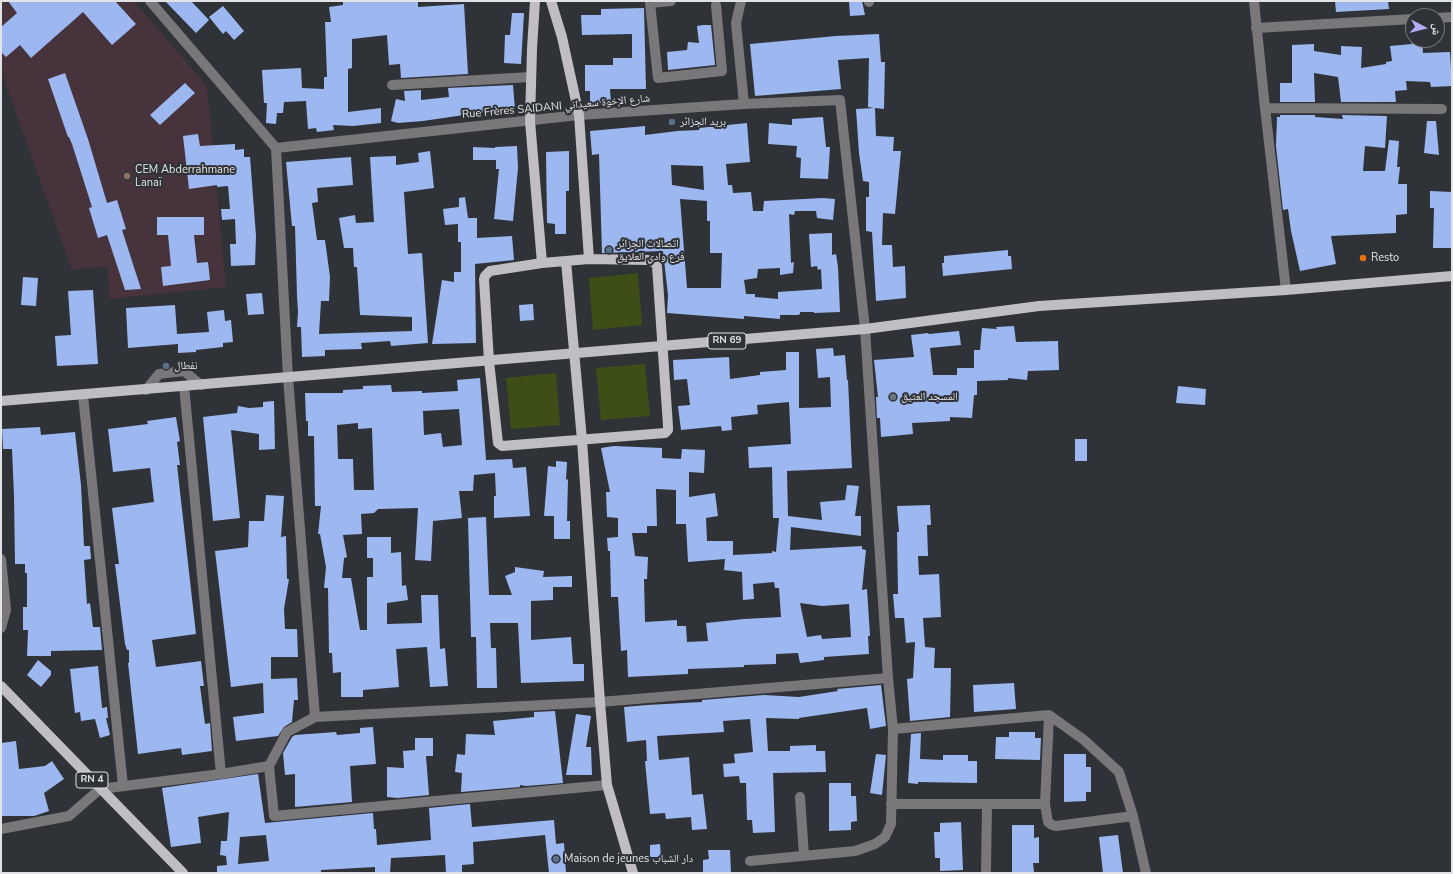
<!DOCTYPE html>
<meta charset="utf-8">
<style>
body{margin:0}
#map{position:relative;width:1453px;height:874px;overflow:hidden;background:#2f3237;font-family:"Nunito Sans","Noto Naskh Arabic",sans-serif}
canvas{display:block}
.frame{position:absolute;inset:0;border:2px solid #e0e2e5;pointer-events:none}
.north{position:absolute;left:1405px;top:8px;width:40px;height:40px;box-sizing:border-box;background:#2f3237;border:1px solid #76787d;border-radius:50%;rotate:97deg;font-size:11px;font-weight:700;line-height:16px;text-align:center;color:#e0e2e5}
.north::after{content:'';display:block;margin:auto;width:14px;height:18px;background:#b4acf9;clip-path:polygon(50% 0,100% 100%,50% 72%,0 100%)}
</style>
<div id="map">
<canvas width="1453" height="874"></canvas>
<div class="frame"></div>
<div class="north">ش</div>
</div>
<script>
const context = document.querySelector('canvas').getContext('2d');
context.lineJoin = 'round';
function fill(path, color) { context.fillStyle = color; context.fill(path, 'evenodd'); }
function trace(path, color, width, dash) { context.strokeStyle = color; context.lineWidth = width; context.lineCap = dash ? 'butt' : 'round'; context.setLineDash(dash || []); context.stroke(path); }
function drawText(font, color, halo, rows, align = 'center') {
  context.font = font + ' "Nunito Sans","Noto Naskh Arabic",sans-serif'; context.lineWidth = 4; context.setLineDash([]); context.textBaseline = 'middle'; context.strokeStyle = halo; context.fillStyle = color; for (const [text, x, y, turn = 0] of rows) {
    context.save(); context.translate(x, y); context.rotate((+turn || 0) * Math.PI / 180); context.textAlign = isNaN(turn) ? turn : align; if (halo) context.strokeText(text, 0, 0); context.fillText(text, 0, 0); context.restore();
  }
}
fill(new Path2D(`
 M1,1H134L207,86L226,287L110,299L107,266L72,270L1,71Z`), '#46333c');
fill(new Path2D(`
 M638,273L642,325L593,330L589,278Z
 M645,364L650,416L601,420L596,368Z
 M556,373L560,425L511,429L506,378Z`), '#3d4e16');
fill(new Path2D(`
 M8,1H115L136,24L112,45L83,12L31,58L20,45L6,57L1,52V27L17,13Z
 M165,1H191L209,20L196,33Z
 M343,1H418V7L464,4L468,74L401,78L400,64L389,65L387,35L352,39V68L348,69V112L381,108V123L353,126L333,125L334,130L317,132L316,128L308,129L306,101L284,102L283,113H277L276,124L266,123L267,103H264L262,70L301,68L302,88L324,89V77H327L325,22H331L329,7L343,5Z
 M849,1H862L865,15L850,16Z
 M1335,1H1388L1389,9L1336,12Z
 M223,6L244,31L234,40L226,31L223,34L209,17Z
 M644,8L646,89H610L611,103H590V91H585V65H613V58H632V34L582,35L581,15H601V9Z
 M512,13H524L521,64L504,63L505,35H510Z
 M703,25H711L715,65L668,70L667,52L687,50L688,42L699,43L697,26Z
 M879,34L881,62H885L884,109L875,108L876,136L894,137L893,151H901L895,214L883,213L882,245H892L893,267L905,266L906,298L876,301L872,232L866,231V197H869V182L863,181L859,153L856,109L874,108L868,107L869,58L838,60L841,89L755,96L750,44L836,36Z
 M1411,40H1422L1423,53L1450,52L1452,86L1431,87L1430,82L1406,81L1407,90L1395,91L1396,102H1341L1338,77L1314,73L1315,102H1280V83H1292V45L1314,44V51L1341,55V46L1362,47L1361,68L1386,64V62L1392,61L1390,46L1412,44Z
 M65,73L88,139L107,203L117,200L126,229L122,230L141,289L125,290L107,235L98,238L89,208L92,207L72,144L69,137H68L48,79Z
 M185,83L195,93L160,125L150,115Z
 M513,85L515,110L464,114V115L423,121L398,123L391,121L396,99L405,101L404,91L421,90V100L449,97L448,88Z
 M1280,115H1315V117L1343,119L1342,115L1387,116L1385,148L1365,146L1363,171H1385L1389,140L1399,141L1397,167H1400L1398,184H1407V214L1396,215V233L1331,236L1336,264L1300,271L1291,231L1288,209L1283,210L1276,146L1277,117H1280Z
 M823,117L826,147H830L828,179L800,178L801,158L796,157L797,146L768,144L769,123L792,125V119Z
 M1427,121H1436L1439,155L1424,153Z
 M747,123L750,162L726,164L728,185H732L733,193L751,192L753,211H763L764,201L823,198L835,199L833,220L817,218L816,211H795L794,215L789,214L791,263L794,262L793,273L780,275V268L758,269L757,278L744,280L746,294H755V297L778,299V292L822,289L821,269L818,270L817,266L811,267L809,234L832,233V255L836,254L838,267L840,312L814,313V312H800V314L798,315H780V319L744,316V319L667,313L668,295L663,251L602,253L599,154L592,155L590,131L645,126V135L677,131L699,130V128ZM671,165L703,166L704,190L672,185ZM680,199L707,201V221H710V253H722L721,288H687Z
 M198,134L200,146L235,144V150L244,149V157H250L256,236L255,265L231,266L230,244H236L235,219L222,220L221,209H230L228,186L217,187V185L189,189L183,136Z
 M517,146L518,168L513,221L494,219L499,169H496V160H473V147L495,148V147Z
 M430,151L434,188L404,192L408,254L422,253L428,343L391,346L390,341L361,343L362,349L325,350V356L302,357L301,327H297L298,312L297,296L295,226H292L286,162L351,157L353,185L317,188L318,202L312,203L317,240H325L330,277L329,301H321L319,334L412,331V317L360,315L357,267H354L353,248H344L339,218L355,215L356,223L374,222L370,157L396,156V165L419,162L418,153Z
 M569,151V191H566V234H555V224L547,223L546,152Z
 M1430,191L1452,192V248H1433L1434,208H1430Z
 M465,197L468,218H477V238L512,236L514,260L475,264L476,343L432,344L442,280L454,282V272H461V242H458V224L445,225L443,209L459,207V198Z
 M157,217H204V235H194L197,263L208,262L210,280L163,286L161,267L171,266L168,235H157Z
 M1008,250V256H1011L1012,269L943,276L942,263H944V256Z
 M23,277L38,278L36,306L21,305Z
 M93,290L98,364L57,366L55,336L71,335L68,291Z
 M262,293L264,314L248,315L246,294Z
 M533,304L534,320L520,321L519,305Z
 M175,305L177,334L209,332L207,312L224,310L225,321L231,320L233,342L223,343V347L196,350V352L178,353V344L128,348L126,308Z
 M1014,326L1016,342L1058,341L1059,370L1028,371L1027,380L1008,378V380L977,381V395H974L972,418L950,417V421L912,423L913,434L881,437L880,418H877L876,397H878L874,360L914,357L911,335L928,333L929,334L959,331L961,345L930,348L933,375H957V368H974V350H980L982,328L997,329L996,327Z
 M833,348L834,356L845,355L847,380H848L852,468L787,471L788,516L822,520L820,502L845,500L847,485L859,486L855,516H861V536L791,527L790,550L862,546V549L866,550L862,590L867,589L870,636H868L869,654L824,657V660L800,663L798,653L776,654V664L744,665V667L688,669V674L628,677L627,650L621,651L618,597H611L610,551H608L607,538L618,537V518L607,517L606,492H610L601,448L614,446L662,448V458L681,459L682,449L705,450L704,473L689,472V497L715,493L718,516L706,518L707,541H733V555L772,553V551L776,552L779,518H773L772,467L749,468L748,447L791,444L789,402L757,405L758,414L731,417L732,430L722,431L721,426L681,430L678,406L690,405L687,379L674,380L673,360L729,357L730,379L760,375V372L786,370V352H799V408L831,407L830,377L818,378L816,349ZM656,489L676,490V524H686L688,562L725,559L724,570L742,572L743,600L754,599L753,584L774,582L775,588H779L781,617L744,619L706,623L708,641L687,642L686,626H677V620L645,622L644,579H647L648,557L635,556L632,533H647V526H657ZM800,603L822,606L849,604L851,637L822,639L821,635L807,637Z
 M480,378L486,460L512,459L513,468L526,467L530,516L494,518V496H496L495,473L474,475L473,491H459L462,518L433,521L431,561L415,560L418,508L378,509L374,513L361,514L362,534L343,535L347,557L344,558L342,578H351L360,630H367V577H373V558H367V537H391V553L401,552L402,586L406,585L408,600L387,603V624L422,623L421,595H438L440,649L445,648L448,686L430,687L427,647L396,649L399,687L363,690V697H341V672L333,673L332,653H329L328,588H324L326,567L320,534H318L321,506H315L314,436H308V421H306L305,393H343V390L363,389V386L391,385L392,392L422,391V393L458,391L457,380ZM459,409L462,445L443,447L441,433L424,435L423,411ZM358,423V429L372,428L374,490H354L353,459H338L337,425Z
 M1178,386L1206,389L1205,405L1176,403Z
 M274,401L275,449L259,450V434L231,430L240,518L213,521L203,417L237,413L238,406L249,408L263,407V402Z
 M176,417L180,441L177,442L180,465H177L196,634L152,640L156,667L201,661L204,686H200L205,724L210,723L212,751L182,755L181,748L138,754L128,663H129V650H127L125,644L115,564H119L112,508L154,502L150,468L113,472L108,429L148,424L147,421Z
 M40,427L41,435L75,432L81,485L84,546H90L91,559L84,560L87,604L90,603L93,627H100L102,650L51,651V656H27L28,630H23V607H27V573H25V564H15L14,496L12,449H3L2,429Z
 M1075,439H1087V461H1075Z
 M556,461L567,462L566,480L568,479L567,521H570V539H554V516H544L548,466L556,467Z
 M266,495L284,496L281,537L286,536L287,579H289L284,609L285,629H297L298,657H271V679L297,678L298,700H294L292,722L284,727L278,736L236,741L233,717L264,713L263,683L231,687L215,551L248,547L249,521H264Z
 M930,505L931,525H927L928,556H918L919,575L939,574L941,617L923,618L925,647L935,648L934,668H951L950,717L910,721L907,679L913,678L915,642L906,643L904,618H895L893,594H898L897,532H899L897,506Z
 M486,517L489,595H512L505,576L515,572V567L544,571L543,577L572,576V587H553V600L531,601V640L571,637L573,664H584V681L521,683L518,623H490L491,648H496L497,688H477L476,637H471L468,518Z
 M38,660L51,671V675L41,687L27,675Z
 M98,666L102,708L107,707L108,718H106L110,735L100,738L95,719L81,721L80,712L75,713L70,669Z
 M1014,683L1016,709L974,712L973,685Z
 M881,685L886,726L870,729L867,708L799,718V719L766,718L768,751H790V746L816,745V751H825L826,772L773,773L775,832L753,833L752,820H747L746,783H740L739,776L724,777L723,764L735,763L734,754L753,752L750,719L723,721L724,732L657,736L659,760L689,757L692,795L703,794L707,829L692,830L691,817L666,819L665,813L650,814L645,761H647L646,740L627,742L624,707L647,705L702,702V700L764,695L799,697L838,691L837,689Z
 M555,711L563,783L526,786L520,785V787L461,792L462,773L455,772L457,754L465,755L466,734L495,735L493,721L534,717V712Z
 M576,714L591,716L586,747H591L592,775H566Z
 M373,727L376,764L350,766L352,802L295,807V774L285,775L283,753L292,737L295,735L336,732L337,735L360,733V728Z
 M1009,732H1035V738H1041L1040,760L995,759L996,737H1009Z
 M921,733L920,759L943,760V755H968V761H977V783L918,782V784L908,783L911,734Z
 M415,738H433V756H426L429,795L398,798L387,797V767L404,768L403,751L415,750Z
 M16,741L19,769L45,766L52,761L64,779L44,793L49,811L34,816H1V743Z
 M876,754L886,755L882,795L870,793Z
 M1064,754H1086V767H1091V792H1086V801L1064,802Z
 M258,774L265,823L373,813L374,829H376L377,845L431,840L429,808L470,804L472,827L554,820L556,844L564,843L566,873H549L545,835L473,842L474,864L462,865V873H446L445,855L391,858L390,873H375V867L321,870V873H217V866L227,865L226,856L220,855L221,841H227L229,812L198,817L201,843L171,847L162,788ZM266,835L269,861L238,864L240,837Z
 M829,783H851V796H856L857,821L851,822V830L829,831Z
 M961,822L963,870L940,871V858H935L934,832H940V823Z
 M1012,825H1034V838L1039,837V863H1033L1034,872L1012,873Z
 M1118,835L1123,873H1103L1099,837Z
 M660,844L661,857H650V845Z
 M708,850H730L731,873H703V860L709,859Z`), '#9db8f0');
trace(new Path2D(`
 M150,1L276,148L288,378L315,717L600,702L888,678L865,329L840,100L744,104L579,115L276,148
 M671,1L650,3L658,78L722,71L716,5
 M741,1L736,23L744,104
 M869,1V2
 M1254,1L1265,108L1286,290
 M1437,18L1452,17
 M1256,28L1413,19
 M392,85L531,77
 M1265,108L1442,109
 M184,386L221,774
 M146,390L159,374L184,371L201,385
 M83,395L123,786
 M1,559L6,610L1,628
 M1049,715L1045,804L1048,822L1052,825L1056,826L1133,816
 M315,717L287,732L269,766L274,816L607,785
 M893,729L1049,715L1084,740L1119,772L1133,816L1146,873
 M800,797L804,856
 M891,804H1045
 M1,829L69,816L100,789L221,774L269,766
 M750,861L855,851L875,844L885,837L891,824L893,729L888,678
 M986,870L987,804`), '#79777a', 10);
trace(new Path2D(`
 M535,1L532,49L530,121L542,263L589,259L579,115L562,37L551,1
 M566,261L582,440L600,702L607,785L633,873
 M542,263L490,271L485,276L484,279L489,361L498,443L502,446L665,433L668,430V426L657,266L655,263L648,260L589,259
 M1,401L865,329L1039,306L1286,290L1452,276
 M1,686L183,873`), '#c0bdc3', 10);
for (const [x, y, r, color] of [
 [672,122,4,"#5c6f8a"],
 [127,176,4,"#8d6e63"],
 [609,250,4,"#5c6f8a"],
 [1363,258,4,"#e8710a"],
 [166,366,4,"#5c6f8a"],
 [893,397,4,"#6b7280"],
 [556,859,4,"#5c6f8a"]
]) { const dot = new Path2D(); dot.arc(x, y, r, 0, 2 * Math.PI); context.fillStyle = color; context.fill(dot); trace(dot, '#2f3237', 1.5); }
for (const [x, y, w] of [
 [727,341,38],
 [92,780,32]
]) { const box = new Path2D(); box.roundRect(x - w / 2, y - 8, w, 16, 3); context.fillStyle = '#2f3237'; context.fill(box); trace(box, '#e0e2e5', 1); }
drawText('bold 10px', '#e0e2e5', null, [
 ["RN 69",727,341],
 ["RN 4",92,780]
]);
drawText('11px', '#e0e2e5', '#2f3237', [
 ["Rue Frères SAIDANI شارع الإخوة سعيداني",556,107,-5]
]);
drawText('11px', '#e0e2e5', '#2f3237', [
 ["بريد الجزائر",680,122],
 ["CEM Abderrahmane",135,170],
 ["Lanaï",135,183],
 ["اتصالات الجزائر",617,244],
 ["فرع وادي العلايق",617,257],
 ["Resto",1371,258],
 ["نفطال",174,366],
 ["المسجد العتيق",901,397],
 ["Maison de jeunes دار الشباب",564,859]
], 'left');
</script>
